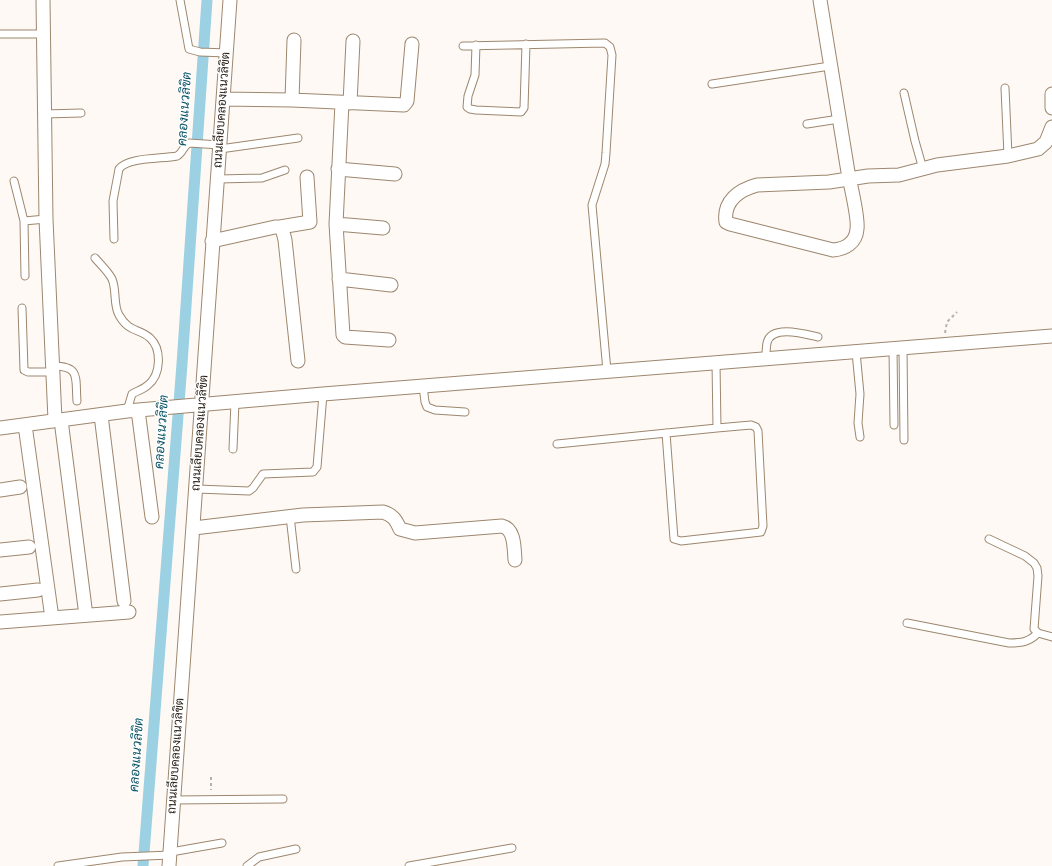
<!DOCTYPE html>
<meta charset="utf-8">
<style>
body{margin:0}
canvas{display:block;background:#fef9f4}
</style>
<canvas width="1052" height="866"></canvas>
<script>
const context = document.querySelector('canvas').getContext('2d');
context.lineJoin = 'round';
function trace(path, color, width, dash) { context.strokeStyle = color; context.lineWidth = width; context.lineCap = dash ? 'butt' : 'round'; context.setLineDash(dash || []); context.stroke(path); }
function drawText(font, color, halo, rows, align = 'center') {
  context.font = font + ' Overpass,Sarabun,sans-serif'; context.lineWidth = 3; context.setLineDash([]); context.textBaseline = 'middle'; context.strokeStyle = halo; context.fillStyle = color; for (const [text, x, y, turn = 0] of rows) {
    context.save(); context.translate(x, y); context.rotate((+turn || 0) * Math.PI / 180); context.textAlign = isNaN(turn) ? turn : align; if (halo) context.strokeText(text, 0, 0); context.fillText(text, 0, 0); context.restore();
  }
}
trace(new Path2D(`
 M143,866L182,364L207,0`), '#9cd1e3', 11);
const service = new Path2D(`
 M180,0L189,49L200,52L227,53
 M0,34H43
 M476,45L475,75L468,96L467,107L470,109L476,110L521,112L524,108L526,44
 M463,46L605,43L610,47L612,55L606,153L605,164L592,205L607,371
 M712,84L830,66
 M1005,88L1008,156
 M904,93L915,141L923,169
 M45,114L81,113
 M807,124L839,119
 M220,149L298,138
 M218,179L262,178L285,170
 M14,181L24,221L46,219
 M24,221L25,276
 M114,239L113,201L119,169C128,157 162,159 177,156C183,153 183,146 189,143L220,145
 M95,258C100,264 108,271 112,279C117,291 113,305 119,315C129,333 139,328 150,338C162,349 161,375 148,385C144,389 137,391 132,394L127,411
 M22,308L24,370L28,372H53
 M903,348L904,440
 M893,349L894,425
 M856,352L860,394L858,423L860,437
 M766,359C766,354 766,348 767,343C771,324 805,334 818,337
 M53,366C81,366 75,378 77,401
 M423,386L425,402L427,407L435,410L465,412
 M666,433L674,539L681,541L761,532L763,526L758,431L756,427L751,425L717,428
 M557,444L717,428L716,363
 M233,449L235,402
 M197,489L249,491L253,488L263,474L313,472L317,467L323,394
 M290,516L296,569
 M989,539L1025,556L1034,563L1037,568L1038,576L1034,629L1038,633L1052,637
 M907,623L1009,643C1022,643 1029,642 1038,633
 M174,800L283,799
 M171,852L222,843
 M58,866L122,857L170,855
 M247,866L259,857L296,849
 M409,866L512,848`);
const minor = new Path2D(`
 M43,0L46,219L55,420
 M820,0C829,55 838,111 847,166C849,181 859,216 857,229C856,243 845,249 833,250L730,224L726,222C723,201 739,190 757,185L829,182L868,176L899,175L937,165L1008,156L1038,149L1046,142L1052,127
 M1052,94V108
 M223,99L292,100L404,105L407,101L412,44
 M292,100L294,40
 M342,103L336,224L343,335L345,337L389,340
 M350,103L353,41
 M338,169L395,174
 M336,224L383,228
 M280,227L310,222L307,177
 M212,241L275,227H280L283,232L285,240L298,361
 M339,279L391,285
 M138,410L152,517
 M101,415L124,601
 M61,420L85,608
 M25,425L51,611
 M0,428L127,411L323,394L1052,336
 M0,490L20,487
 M194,528L303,515L383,512C393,515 396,520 400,529L415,533L502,526C515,529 514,548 515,560
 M0,550L29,547
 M0,594L38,590
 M0,622L129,612
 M169,866L230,0`);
trace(service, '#9d876f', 9);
trace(minor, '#9d876f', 15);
trace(new Path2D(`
 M945,333L947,322L957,312
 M211,777V790`), '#b7b1ab', 2, [3, 3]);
trace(service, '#fff', 7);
trace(minor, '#fff', 13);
drawText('12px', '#261d14', '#fff', [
 ["ถนนเลียบคลองแนวลิขิต",223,110,-86],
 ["ถนนเลียบคลองแนวลิขิต",201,433,-86],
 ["ถนนเลียบคลองแนวลิขิต",177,756,-86]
]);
drawText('italic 13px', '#095265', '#fff', [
 ["คลองแนวลิขิต",186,109,-86],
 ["คลองแนวลิขิต",163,432,-86],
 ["คลองแนวลิขิต",138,755,-86]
]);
</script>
